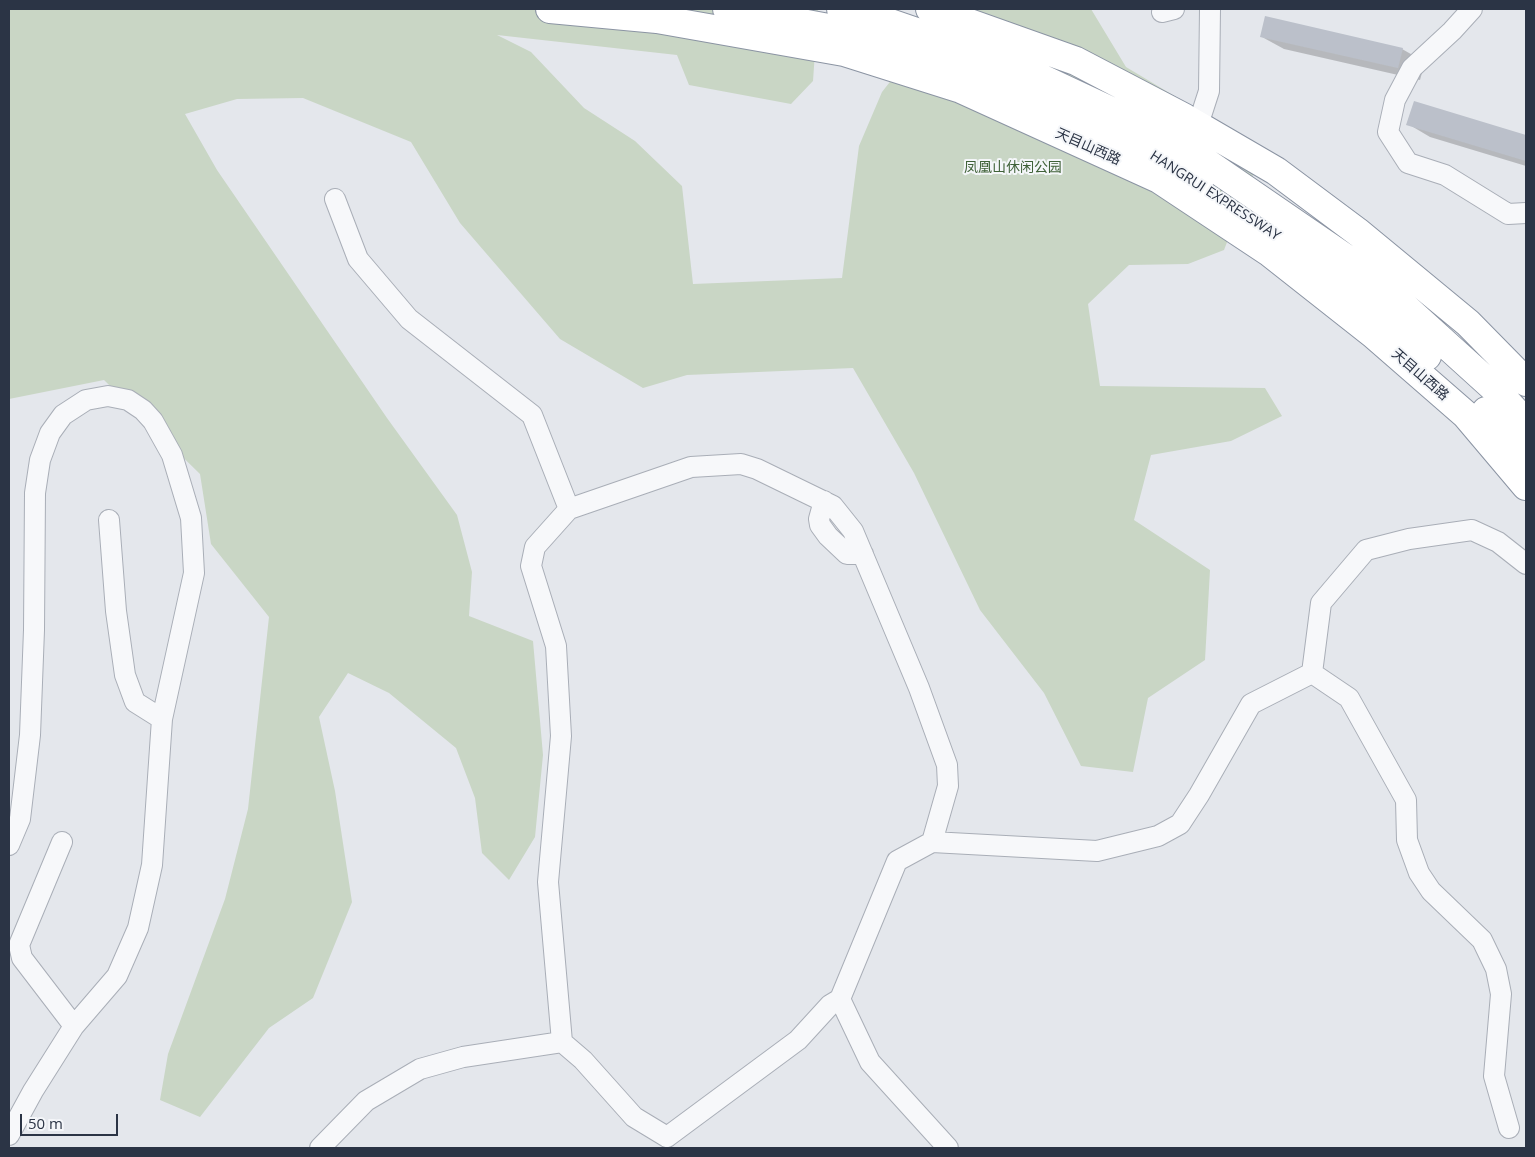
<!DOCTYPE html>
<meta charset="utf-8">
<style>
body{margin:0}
#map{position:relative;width:1535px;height:1157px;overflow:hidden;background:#e4e7ec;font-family:"Open Sans",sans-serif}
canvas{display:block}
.frame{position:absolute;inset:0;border:10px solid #2b3445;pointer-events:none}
.scale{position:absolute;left:20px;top:1114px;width:98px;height:22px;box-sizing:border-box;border:2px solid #2b3445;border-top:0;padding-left:6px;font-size:15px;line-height:18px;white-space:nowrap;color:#2b3445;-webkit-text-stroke:4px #f4f6f9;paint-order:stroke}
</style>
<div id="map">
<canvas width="1535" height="1157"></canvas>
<div class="frame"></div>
<div class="scale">50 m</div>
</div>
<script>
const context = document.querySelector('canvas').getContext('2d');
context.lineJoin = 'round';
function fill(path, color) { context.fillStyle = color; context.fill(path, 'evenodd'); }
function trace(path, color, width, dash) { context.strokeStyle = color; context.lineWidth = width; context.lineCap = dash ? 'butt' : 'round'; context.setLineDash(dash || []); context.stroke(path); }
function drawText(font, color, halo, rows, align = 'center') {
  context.font = font + ' "Open Sans","Noto Sans SC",sans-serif'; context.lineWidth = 4; context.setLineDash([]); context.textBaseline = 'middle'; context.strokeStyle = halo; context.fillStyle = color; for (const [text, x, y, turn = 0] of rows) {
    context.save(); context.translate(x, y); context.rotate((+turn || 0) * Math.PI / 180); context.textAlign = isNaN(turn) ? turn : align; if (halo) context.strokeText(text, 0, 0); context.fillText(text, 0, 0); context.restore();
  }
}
fill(new Path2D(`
 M9,9H818L813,81L791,104L689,85L677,55L497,35L531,52L584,108L635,141L682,186L693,284L842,278L859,146L882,92L947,9H1091L1126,67L1263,149L1224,250L1188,264L1129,265L1088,304L1100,386L1265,388L1282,416L1231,441L1151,455L1134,520L1210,570L1205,660L1148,698L1133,772L1081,766L1044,693L980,610L914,473L853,368L687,375L643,388L560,339L460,223L411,142L303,98L237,99L185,114L217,170L387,418L457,515L472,572L469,616L533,641L543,755L535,837L509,880L482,853L475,798L456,748L389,693L348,673L319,717L335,791L352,902L313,998L269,1028L200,1117L160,1100L168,1054L225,899L248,809L269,617L211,544L200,474L104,380L9,399Z`), '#c9d6c5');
fill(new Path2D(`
 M1262,37L1402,49L1425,62L1420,80L1284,49Z
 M1415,102L1526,136V166L1430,137L1408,124Z`), '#0003');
fill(new Path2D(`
 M1265,16L1403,48L1398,68L1260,37Z
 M1414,101L1526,135V161L1406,125Z`), '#bbc0ca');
const minor = new Path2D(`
 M1472,9L1452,31L1412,68L1395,100L1388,132L1408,163L1445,175L1508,214L1526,213
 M1162,12L1174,9
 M1198,125L1209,91L1210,9
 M335,199L358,259L409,319L532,415L569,509
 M824,501L819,519L820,525L828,536L847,554H863
 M109,520L116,611L125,675L135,702L162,719
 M1312,673L1349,698L1406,800L1407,840L1419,873L1431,891L1482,940L1496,969L1501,994L1494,1076L1509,1128
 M1312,673L1321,603L1366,550L1409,539L1472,530L1498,542L1526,564
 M62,842L19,945L22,958L74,1026
 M9,845L20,819L30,735L34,630L35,493L40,460L50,433L63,415L86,400L108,396L128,400L143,410L153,421L172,455L191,518L194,573L162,719L152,865L138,928L117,976L74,1026L33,1091L9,1135
 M840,999L870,1062L948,1148
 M667,1137L634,1117L583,1060L562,1042L548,882L561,736L556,646L531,566L535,547L569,509L691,467L741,464L757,469L833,506L853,531L919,688L947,765L948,786L932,842
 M667,1137L798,1040L830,1005L840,999L897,861L932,842L1097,851L1158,836L1180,824L1199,795L1251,704L1312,673
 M320,1148L366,1101L420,1069L463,1057L562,1042`);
const highway = new Path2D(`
 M550,9L657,19L844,52L961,89L1159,179L1269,252L1373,334L1466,415L1526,486
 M727,9L855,33L1007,86L1164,159L1199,183
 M841,9L861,13L1015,66L1175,141L1366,272L1493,387L1526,423
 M930,9L1076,61L1185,118L1276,171L1359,233L1468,323L1526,382
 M1279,239L1353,289L1427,356
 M1486,411L1526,455`);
trace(minor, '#a9aeb7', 22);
trace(highway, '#8b94a3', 30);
trace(minor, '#f7f8fa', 20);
trace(highway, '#fff', 28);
drawText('14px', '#2b3445', '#f4f6f9', [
 ["天目山西路",1088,147,24],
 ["HANGRUI EXPRESSWAY",1215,196,33],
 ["天目山西路",1420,375,41]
]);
drawText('14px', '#3f6138', '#f4f6f9', [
 ["凤凰山休闲公园",1013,168]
]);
</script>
